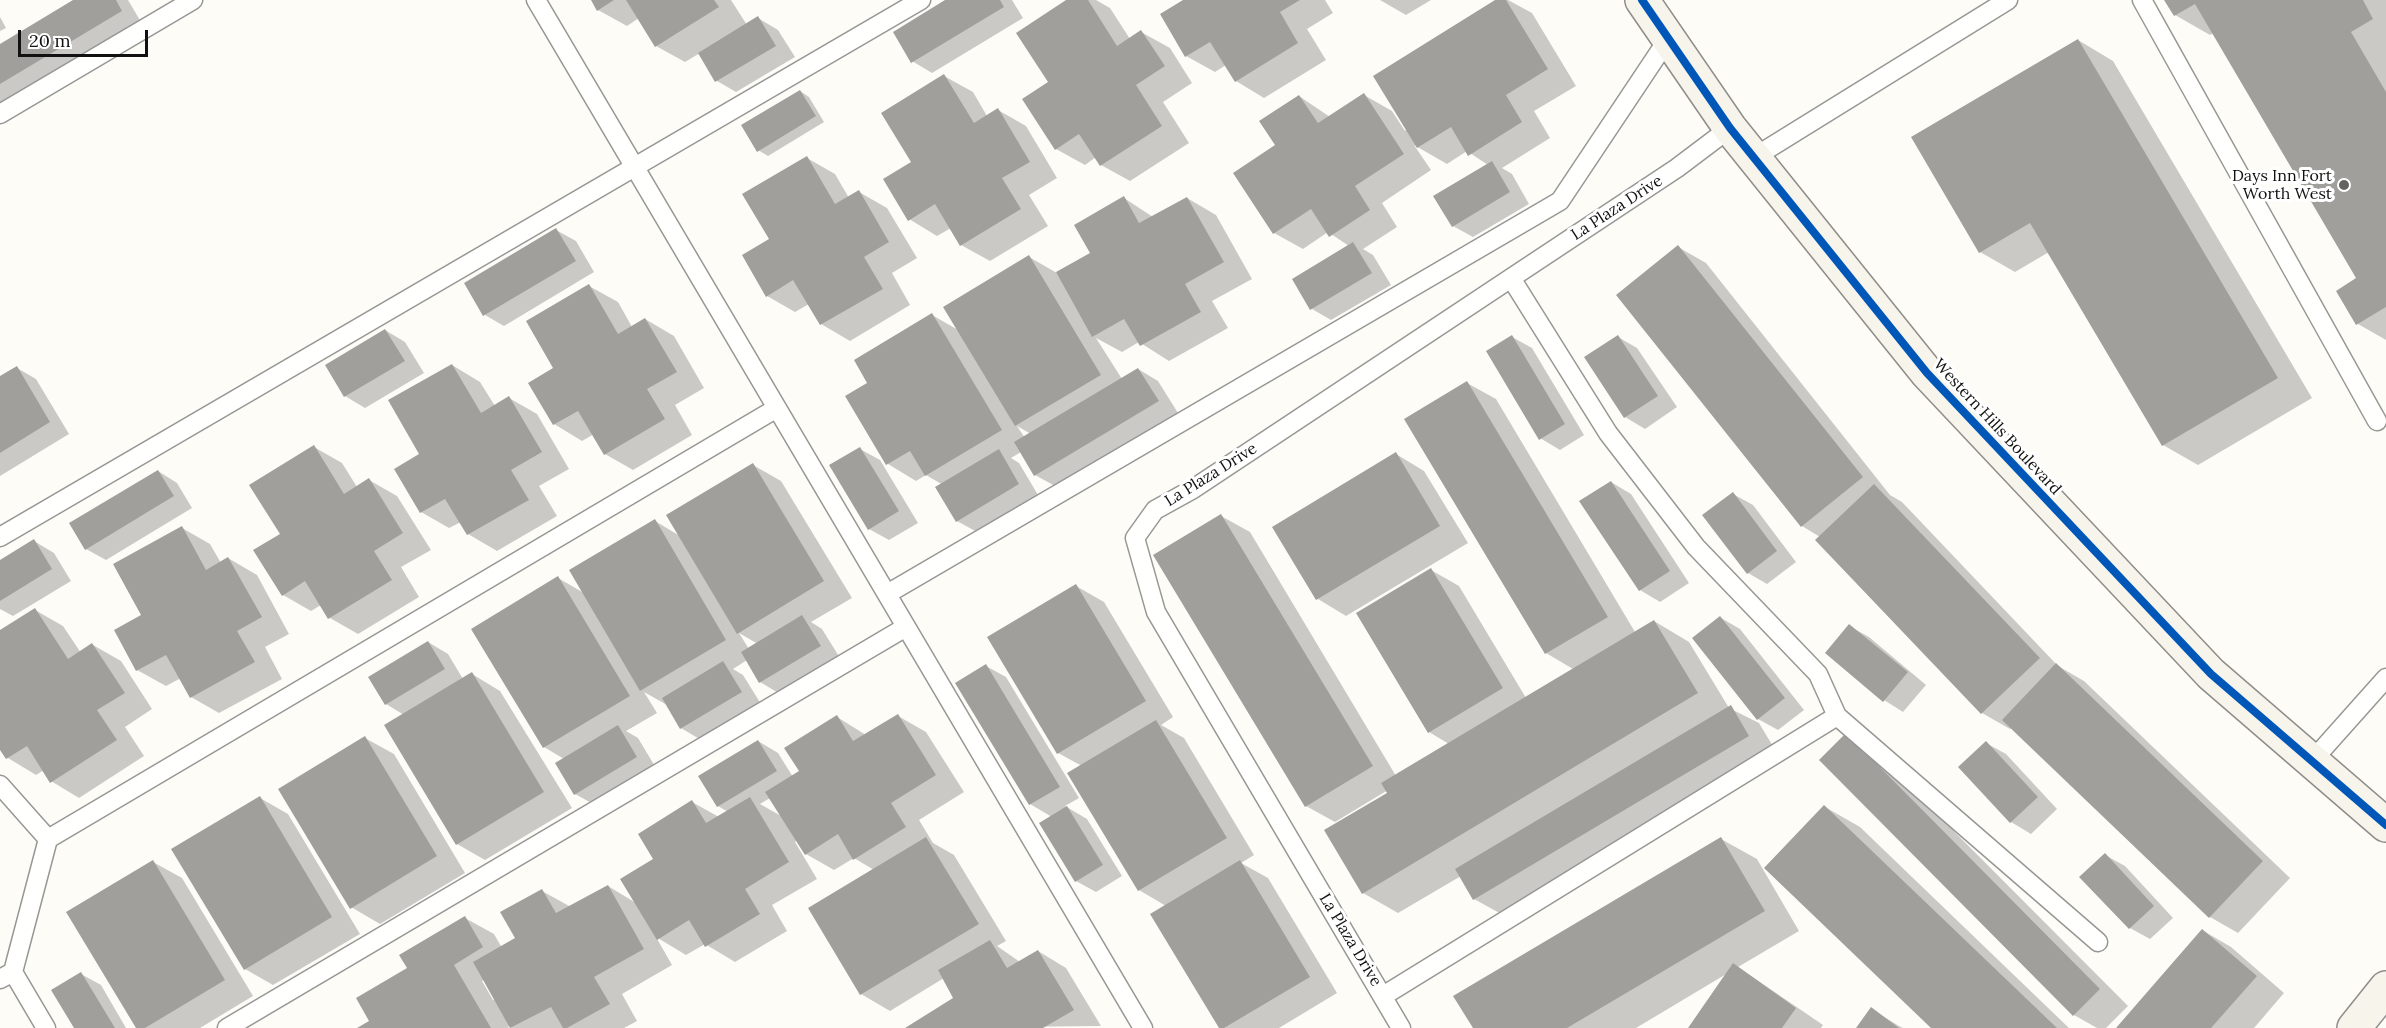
<!DOCTYPE html>
<style>
body{margin:0}
#map{position:relative;width:2386px;height:1028px;overflow:hidden;background:#fdfcf7;font-family:Lora,serif}
canvas{display:block}
.scale{position:absolute;left:18px;top:30px;width:130px;height:27px;box-sizing:border-box;border:3px solid #111;border-top:0;padding-left:8px;font-size:18px;line-height:21px;white-space:nowrap;color:#111;-webkit-text-stroke:4px #fff;paint-order:stroke}
</style>
<div id="map">
<canvas width="2386" height="1028"></canvas>
<div class="scale">20 m</div>
</div>
<script>
const context = document.querySelector('canvas').getContext('2d');
context.lineJoin = 'round';
function fill(path, color) { context.fillStyle = color; context.fill(path, 'evenodd'); }
function trace(path, color, width, dash) { context.strokeStyle = color; context.lineWidth = width; context.lineCap = dash ? 'butt' : 'round'; context.setLineDash(dash || []); context.stroke(path); }
function drawText(font, color, halo, rows, align = 'center') {
  context.font = font + ' Lora,serif'; context.lineWidth = 6; context.setLineDash([]); context.textBaseline = 'middle'; context.strokeStyle = halo; context.fillStyle = color; for (const [text, x, y, turn = 0] of rows) {
    context.save(); context.translate(x, y); context.rotate((+turn || 0) * Math.PI / 180); context.textAlign = isNaN(turn) ? turn : align; if (halo) context.strokeText(text, 0, 0); context.fillText(text, 0, 0); context.restore();
  }
}
fill(new Path2D(`
 M76,0H128L141,22L0,104V46Z
 M592,0H731L747,25L758,18L778,30L795,57L736,92L717,81L700,53L685,62L656,46L639,18L627,26L598,10Z
 M948,0H1012L1023,18L932,73L912,61Z
 M1069,0H1096L1110,8L1130,39L1141,32L1170,48L1192,83L1163,102L1189,143L1130,181L1101,165L1096,157L1085,165L1056,149L1050,82Z
 M1186,0H1325L1333,13L1307,29L1326,60L1264,98L1236,81L1226,65L1215,72L1186,56Z
 M1380,0H1431L1406,15Z
 M1498,0H1508L1532,13L1576,86L1534,111L1550,138L1502,168L1512,174L1529,204L1473,237L1453,226L1488,165L1467,151L1447,164L1414,145L1431,170L1382,203L1397,227L1363,249L1373,255L1391,285L1331,320L1312,309L1349,246L1328,232L1303,249L1274,233L1277,146L1299,96L1330,117L1364,95L1392,111L1405,131Z
 M2166,0H2386V340L2358,324L2359,279L2214,33L2210,35L2175,15Z
 M0,17L6,28L0,31Z
 M2078,40L2113,61L2312,398L2198,465L2163,445L2049,252L2015,272L1980,252Z
 M944,76L973,92L987,116L998,110L1026,126L1057,178L1029,195L1048,226L990,261L961,245L951,228L937,236L909,219L913,163Z
 M800,91L809,97L824,122L768,156L758,150Z
 M807,158L835,174L849,198L859,192L887,208L917,258L892,273L910,305L850,341L821,324L809,304L795,312L767,296L771,240Z
 M1124,198L1153,217L1187,198L1216,215L1252,279L1212,301L1228,328L1169,361L1139,342L1122,352L1096,338L1122,379L1138,369L1158,381L1178,413L1055,486L1035,475L1021,452L1011,458L1019,463L1038,495L977,532L957,521L943,485L926,475L916,481L888,464L847,397L869,383L932,315L960,331L1029,257L1057,273L1092,253ZM1017,426L1031,434L1025,438Z
 M556,230L576,241L594,272L504,326L485,315Z
 M1678,247L1706,263L1890,495L1902,502L2058,666L2084,681L2290,878L2238,933L2210,917L2012,727L2010,729L1982,713L1820,537L1802,526Z
 M589,286L618,302L632,327L645,319L674,336L704,388L675,405L692,435L633,470L605,454L594,434L582,441L554,424L555,369Z
 M385,330L405,342L424,373L365,408L345,396L327,365Z
 M1512,337L1532,348L1584,435L1560,450L1540,438Z
 M1618,337L1637,348L1677,407L1645,429L1625,417L1586,358Z
 M452,365L480,382L495,406L509,398L537,414L569,469L539,486L557,516L497,551L468,534L461,522L449,528L421,512V455Z
 M17,368L36,379L69,434L0,476V378Z
 M1467,383L1496,399L1635,632L1654,621L1689,642L1729,708L1759,723L1777,753L1503,915L1474,899L1461,876L1398,913L1363,893L1389,794L1388,790L1335,822L1306,806L1221,516L1250,532L1396,776L1449,744L1429,732L1431,570L1459,586L1526,698L1573,669L1546,653Z
 M314,447L342,463L357,487L369,480L397,496L431,550L401,567L419,597L358,634L330,618L321,605L311,611L283,595L282,534Z
 M860,449L880,460L918,523L889,540L869,529Z
 M1396,454L1424,471L1468,543L1346,616L1318,599L1274,527Z
 M753,465L781,481L852,598L811,622L822,629L840,658L780,694L760,682L747,660L733,669L743,675L761,704L701,740L681,728L667,705L644,692L657,713L626,731L638,738L656,768L595,805L575,794L564,759L544,747L558,578L584,593L655,521L680,536ZM739,633L758,644L749,649Z
 M158,471L177,483L192,508L106,560L86,549Z
 M1611,482L1631,494L1689,583L1660,602L1640,590Z
 M1733,494L1753,505L1796,562L1767,584L1748,573Z
 M182,528L210,544L221,563L228,558L257,575L289,634L265,647L282,679L219,713L191,697L181,678L166,686L137,670L143,616Z
 M34,541L54,553L71,581L13,616L0,609V562Z
 M1076,586L1104,602L1173,717L1161,725L1184,738L1254,855L1241,863L1268,878L1337,993L1279,1028H1220L1166,906L1139,890L1069,774L1082,766L1058,753Z
 M35,610L63,626L81,653L93,645L121,661L152,709L125,727L144,756L79,798L51,781L44,770L36,775L8,758L0,747V632Z
 M1721,618L1740,629L1804,710L1778,730L1758,719Z
 M1849,626L1869,637L1926,685L1903,712L1884,700Z
 M428,642L448,654L463,679L472,674L500,691L572,808L485,860L457,844L404,715L386,704Z
 M986,666L1006,677L1079,798L1065,806L1087,819L1122,876L1096,892L1076,881L1052,817L1030,804Z
 M898,716L926,732L964,792L919,820L933,843L954,855L1006,941L997,946L1020,962L1038,951L1066,968L1101,1026L907,1028L955,998L944,978L890,1011L861,994L810,908L874,870L854,858L834,870L806,854L797,840L795,842L817,879L772,905L787,931L735,962L705,944L686,955L656,937L672,965L622,994L637,1021L624,1028H512L508,1026L509,1028H360L371,1021L409,968L465,918L494,934L502,948L517,939L542,891L571,907L608,886L636,903L655,860L692,802L719,817L728,812L718,806L758,741L778,753L793,777L801,772L837,717L866,735ZM770,798L783,817L760,804ZM484,980L495,999L493,1000L482,981Z
 M1846,735L1874,751L2128,1006L2106,1028H2097L2074,1015Z
 M365,738L394,754L465,873L380,924L351,907Z
 M1986,743L2006,754L2057,809L2031,834L2011,822L1960,767Z
 M260,798L288,814L360,934L273,985L245,969Z
 M1825,807L1860,827L2069,1028H1933Z
 M1721,839L1757,859L1799,931L1738,967L1823,1025L1821,1028H1689L1728,973L1636,1028H1474Z
 M2105,855L2125,866L2173,918L2150,939L2130,928L2082,877Z
 M153,862L182,878L253,996L200,1028H137Z
 M2202,930L2231,947L2284,993L2254,1028H2118Z
 M81,974L101,985L126,1028H76Z
 M1871,1009L1899,1026L1903,1028H1858Z`), '#0003');
fill(new Path2D(`
 M73,0H116L122,11L0,84V44Z
 M591,0H614L597,11Z
 M626,0H714L719,7L655,47Z
 M945,0H1000L1004,7L911,63L893,32Z
 M1066,0H1088L1117,46L1141,30L1165,66L1136,85L1162,126L1100,166L1079,134L1055,150L1022,99L1048,82L1016,33Z
 M1183,0H1300L1280,12L1298,43L1235,82L1210,42L1185,57L1160,14Z
 M1495,0H1506L1548,69L1506,95L1522,122L1468,156L1451,127L1417,148L1373,76Z
 M2164,0H2363L2373,19L2351,32L2386,92V307L2356,325L2336,291L2356,278L2195,4L2174,16Z
 M758,16L776,46L715,82L698,53Z
 M2078,39L2278,378L2162,446L2030,223L1979,253L1911,137Z
 M944,74L974,123L998,108L1030,162L1002,178L1021,209L960,246L935,204L908,221L883,179L911,162L881,113Z
 M800,90L816,116L757,152L741,125Z
 M1364,93L1404,154L1355,186L1370,210L1329,237L1311,209L1273,234L1233,173L1275,145L1259,121L1299,95L1318,123Z
 M807,156L835,204L859,190L889,242L864,257L883,289L820,325L793,280L766,297L742,255L769,239L742,194Z
 M1492,161L1510,192L1452,227L1433,196Z
 M1124,196L1139,223L1187,197L1224,262L1185,284L1201,312L1140,346L1124,319L1092,337L1056,272L1090,253L1074,225Z
 M556,228L576,261L483,316L464,283Z
 M1353,242L1372,273L1310,310L1292,279Z
 M1678,245L1863,477L1801,527L1616,295Z
 M1029,255L1101,375L1015,426L943,307Z
 M589,284L618,334L645,318L677,372L647,389L665,419L604,455L578,411L553,425L528,383L553,368L526,321Z
 M932,313L1002,430L925,476L910,451L886,465L845,396L867,383L854,360Z
 M385,329L405,361L344,397L325,365Z
 M1512,335L1565,424L1539,440L1486,351Z
 M1618,335L1658,396L1624,418L1584,357Z
 M452,364L481,413L509,396L542,452L511,470L529,500L467,535L445,499L420,513L394,469L419,454L388,400Z
 M17,366L50,422L0,453V376Z
 M1138,368L1159,401L1034,476L1014,442Z
 M1467,381L1608,617L1545,654L1404,419Z
 M314,445L344,494L369,478L403,533L374,551L392,580L328,619L305,581L282,596L253,550L280,534L249,485Z
 M860,447L899,511L868,530L829,465Z
 M999,449L1019,484L956,522L935,487Z
 M1396,452L1440,526L1316,600L1272,527Z
 M753,463L824,581L737,634L666,515Z
 M158,470L174,496L85,550L69,523Z
 M1611,481L1670,571L1639,591L1579,501Z
 M1874,484L2040,658L1981,714L1815,540Z
 M1733,492L1777,551L1747,574L1702,515Z
 M1221,514L1373,766L1305,807L1153,555Z
 M655,519L726,640L640,691L569,570Z
 M182,526L206,570L228,557L262,617L237,631L255,662L190,698L166,655L136,671L114,630L141,615L113,564Z
 M34,539L52,569L0,601V560Z
 M1431,568L1503,688L1428,733L1356,613Z
 M558,576L630,696L543,748L471,629Z
 M1076,584L1146,701L1057,754L987,637Z
 M35,608L68,659L92,643L125,693L97,710L117,740L50,783L27,746L6,759L0,750V630Z
 M802,615L821,646L759,683L741,652Z
 M1720,616L1785,698L1757,720L1692,638Z
 M1654,620L1698,693L1362,894L1324,830L1387,793L1381,783Z
 M1849,624L1908,672L1883,702L1825,653Z
 M428,641L445,669L385,705L368,677Z
 M723,661L742,692L680,729L662,698Z
 M2056,663L2263,861L2209,918L2002,720Z
 M986,664L1060,787L1029,805L955,683Z
 M472,672L544,792L456,845L384,725Z
 M1731,705L1749,736L1473,900L1455,869Z
 M898,714L936,775L891,803L906,827L853,860L838,834L805,855L765,792L799,771L784,748L837,715L853,741Z
 M1156,720L1227,838L1138,891L1067,773Z
 M618,725L637,757L574,795L555,763Z
 M1846,733L2100,989L2073,1016L1819,760Z
 M365,736L437,856L350,909L278,789Z
 M758,740L777,771L717,807L698,776Z
 M1986,741L2038,797L2010,823L1958,767Z
 M260,796L332,917L244,970L171,849Z
 M750,797L789,862L745,889L760,914L705,947L689,920L657,940L620,879L653,859L638,834L692,800L706,823Z
 M1824,805L2057,1028H1931L1764,868Z
 M1067,806L1103,865L1075,882L1039,823Z
 M926,837L979,924L860,995L808,908Z
 M1721,837L1765,911L1567,1028H1473L1453,996Z
 M2105,853L2154,906L2129,929L2079,877Z
 M153,860L225,980L145,1028H136L66,912Z
 M1240,860L1310,977L1224,1028H1219L1150,914Z
 M608,885L644,949L594,977L610,1004L567,1028H563L551,1007L510,1028L473,962L515,938L500,912L542,889L556,913Z
 M465,916L483,947L454,965L491,1028H357L369,1021L356,998L407,968L399,955Z
 M2202,929L2257,976L2211,1028H2116Z
 M990,940L1007,968L1038,950L1074,1010L1043,1028H905L953,998L938,970Z
 M1733,963L1796,1008L1782,1028H1688Z
 M81,972L115,1028H74L51,990Z
 M1871,1007L1899,1028H1856Z`), '#a19f9c');
const lane = new Path2D(`
 M536,0L1143,1028
 M2142,0L2377,421
 M0,114L193,0
 M1753,158L2008,0
 M1511,278L1608,433L1696,547L1818,674L1837,716
 M0,537L921,0
 M887,594L1560,201L1668,39
 M2312,761L2386,678
 M0,785L48,839L13,972L0,979
 M48,839L777,408
 M13,972L46,1028
 M1383,996L1837,716L2098,942
 M227,1028L906,627
 M1401,1028L1156,612L1135,538L1155,510L1193,489L1677,168L1730,128`);
const secondary = new Path2D(`
 M1642,0L1730,128L1927,373L2211,674L2386,825
 M2354,1028L2386,988`);
trace(lane, '#979795', 21);
trace(secondary, '#8e8d8b', 36);
trace(lane, '#fffffe', 18);
trace(secondary, '#f6f4eb', 33);
trace(new Path2D(`
 M1642,0L1730,128L1927,373L2211,674L2386,825`), '#0057b8', 8);
for (const [x, y, r, color] of [
 [2344,185,6,"#646362"]
]) { const dot = new Path2D(); dot.arc(x, y, r, 0, 2 * Math.PI); context.fillStyle = color; context.fill(dot); trace(dot, '#fff', 2); }
drawText('16px', '#111', '#fff', [
 ["Days Inn Fort",2332,176],
 ["Worth West",2332,194]
], 'right');
drawText('16px', '#111', '#fff', [
 ["La Plaza Drive",1617,208,-33],
 ["Western Hills Boulevard",1997,427,47],
 ["La Plaza Drive",1211,475,-32],
 ["La Plaza Drive",1350,940,59]
]);
</script>
